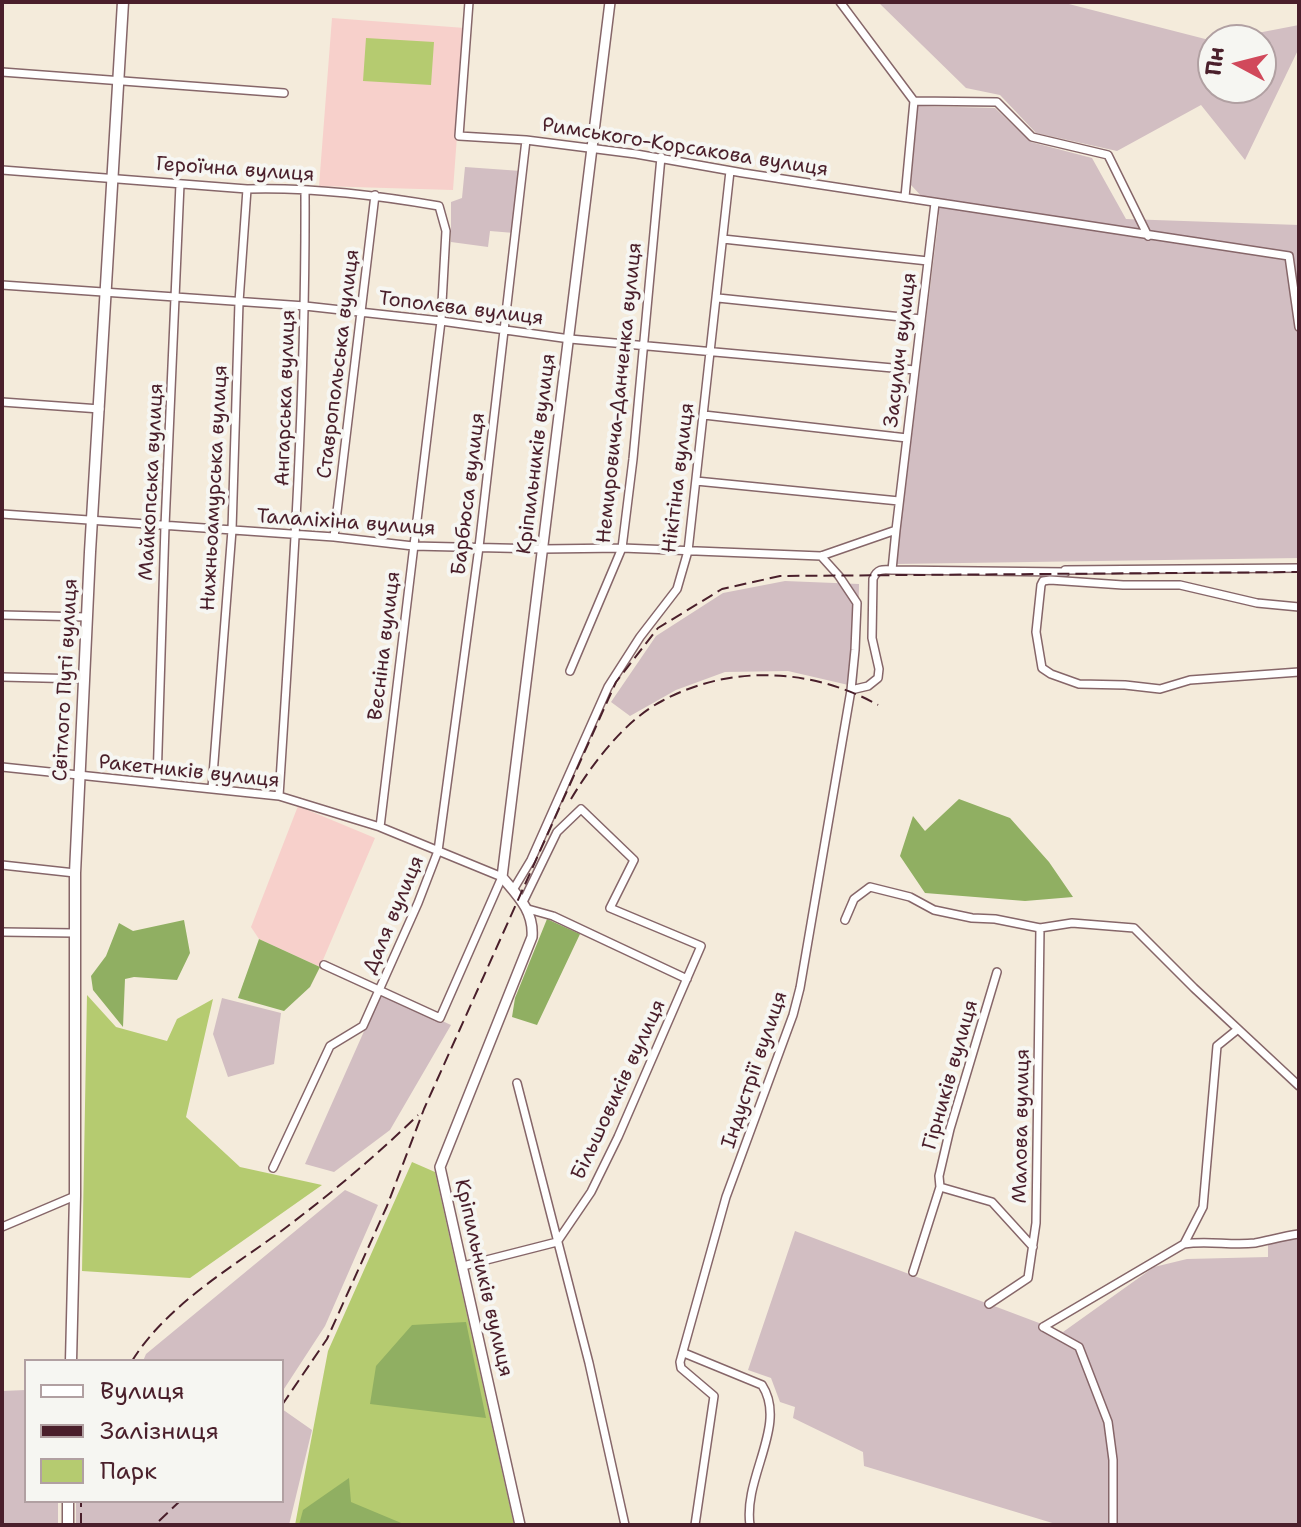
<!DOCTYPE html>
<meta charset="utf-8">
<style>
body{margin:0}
#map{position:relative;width:1301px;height:1527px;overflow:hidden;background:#f4ebdb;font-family:"Shantell Sans",sans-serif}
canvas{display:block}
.frame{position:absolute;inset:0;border:4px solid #4a1f2b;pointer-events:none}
.legend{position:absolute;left:24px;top:1359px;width:260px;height:144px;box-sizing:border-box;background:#f6f6f2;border:2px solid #b1a0a2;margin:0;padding:10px 14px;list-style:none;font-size:24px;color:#4a1f2b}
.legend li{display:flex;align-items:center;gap:16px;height:40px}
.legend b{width:40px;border:2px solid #b1a0a2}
.north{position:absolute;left:1197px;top:24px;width:80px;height:80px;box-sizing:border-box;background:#f6f6f2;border:2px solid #b1a0a2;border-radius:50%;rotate:277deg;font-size:22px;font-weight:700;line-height:32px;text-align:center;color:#4a1f2b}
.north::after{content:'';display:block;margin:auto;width:28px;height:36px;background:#d1495b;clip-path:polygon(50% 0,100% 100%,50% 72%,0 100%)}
</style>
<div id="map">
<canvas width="1301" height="1527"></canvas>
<div class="frame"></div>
<ul class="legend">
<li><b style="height:10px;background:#fff"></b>Вулиця</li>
<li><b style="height:10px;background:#4a1f2b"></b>Залізниця</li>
<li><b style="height:22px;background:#b5cb70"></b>Парк</li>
</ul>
<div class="north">Пн</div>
</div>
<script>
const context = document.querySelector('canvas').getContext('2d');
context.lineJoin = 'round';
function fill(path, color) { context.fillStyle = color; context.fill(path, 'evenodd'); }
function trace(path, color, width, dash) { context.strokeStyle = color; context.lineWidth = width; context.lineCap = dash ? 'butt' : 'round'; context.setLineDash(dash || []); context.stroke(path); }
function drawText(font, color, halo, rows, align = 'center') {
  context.font = font + ' "Shantell Sans",sans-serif'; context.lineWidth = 8; context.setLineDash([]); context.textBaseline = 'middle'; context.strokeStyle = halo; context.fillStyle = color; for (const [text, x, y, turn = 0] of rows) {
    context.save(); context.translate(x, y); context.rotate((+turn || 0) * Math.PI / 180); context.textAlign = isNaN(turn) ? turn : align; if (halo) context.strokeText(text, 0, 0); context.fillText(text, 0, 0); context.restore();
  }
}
fill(new Path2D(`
 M332,18L465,28L453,190L319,186Z
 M298,806L375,838L320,967L259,939L251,927Z`), '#f7d0cb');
fill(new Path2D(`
 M878,2H1061L1213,41V88H1261V40H1221L1299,25V48L1245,160L1201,105L1117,151L1036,133L1000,95L966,88Z
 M918,106L995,108L1031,142L1092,158L1126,219L1299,225V558L896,564L939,215L911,185Z
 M465,167L521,171L514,233L490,231L488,247L451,242V202L462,198Z
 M785,581L859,584L857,687L788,671L725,672L676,690L630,716L611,702L656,636L723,593Z
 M381,993L451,1025L390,1130L334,1172L305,1164Z
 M222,998L281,1013L274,1064L228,1077L213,1034Z
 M345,1190L378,1205L325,1326L282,1392V1361H143L146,1354Z
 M795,1231L1063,1332L1154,1267L1187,1259L1268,1257V1241L1299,1233V1525H1059L864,1466L863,1452L793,1418L795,1407L780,1402L771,1378L748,1370Z
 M26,1390V1501H58V1525H2V1391Z
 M282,1409L312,1430L289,1525H76V1501H282Z`), '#d2bec2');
fill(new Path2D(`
 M366,38L434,42L431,85L363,81Z
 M87,995L116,1027L167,1041L177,1019L213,999L186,1117L240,1167L322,1185L190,1278L82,1271Z
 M412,1162L435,1172L514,1525H295L328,1351Z`), '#b5cb70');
fill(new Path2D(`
 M959,799L1010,818L1049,862L1073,897L1025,901L925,893L900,856L913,816L925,831Z
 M547,919L580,934L537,1025L512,1017L515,998Z
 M184,920L190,953L177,980L134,977L125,979L123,1027L93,990L91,976L106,956L119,923L133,931Z
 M259,939L320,967L310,987L284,1011L238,998Z
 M466,1322L486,1418L370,1404L376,1366L412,1325Z
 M349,1478L351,1502L406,1525H299L303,1510Z`), '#90af62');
const minor = new Path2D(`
 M469,2L459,136L526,140L636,154L743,173L1289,256L1299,327
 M840,2L914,101L905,197
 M2,72L284,93
 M914,101L997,102L1032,137L1108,155L1148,236
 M2,170L247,189C311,187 376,195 439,206L446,231L441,321L380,827
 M723,239L928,261
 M2,285L305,306L441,321L570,339L915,370
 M718,298L921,319
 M2,402L100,409
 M704,415L907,438
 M696,481L899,501
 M2,514L334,537L413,546L543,549L622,548L821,556L896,530L935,203
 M896,530L892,570L1066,572
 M334,537L375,195
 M1065,570L1299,568
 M1299,607L1257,603L1180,585H1123L1050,580L1043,581L1041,585L1036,632L1042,668L1051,674L1079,684L1125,685L1160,689L1190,680L1299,672
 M2,615L87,617
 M570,671L622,548L633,459L661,157
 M2,677L84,679
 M851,690L868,686L878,678L879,669L872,638L873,579C877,569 882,569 892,570
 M2,767L279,796L380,827L502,877L440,1018L324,965
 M157,782L165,526L180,184
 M212,788L232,530L239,302L247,189
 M279,796C292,595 306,394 305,192
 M2,865L75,873
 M513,890L531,860L608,687L640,637L677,589L688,551L730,171
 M528,909L553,916L687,979
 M845,920L854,899L870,887L910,897L934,910L972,918L995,919L1040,928L1072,923L1134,928L1194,988L1299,1086
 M2,932L74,933
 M517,1083L589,1363L625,1525
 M273,1168L330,1046L363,1026L418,903L438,851L479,547L526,140
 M940,1187L992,1202L1033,1247
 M2,1227L75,1196
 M1184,1244C1208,1240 1231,1246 1255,1243C1270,1240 1284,1236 1299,1234
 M463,1266L557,1242L591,1192L618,1137L701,946L610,908L634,860L581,809L557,832L523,902
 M913,1272L940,1187L939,1176L950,1129L997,972
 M989,1304L1028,1278L1036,1223L1040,928
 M1043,1327L1184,1244L1203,1207L1217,1046L1238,1029
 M1043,1327L1079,1347L1108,1422L1113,1460V1525
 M684,1353L762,1385C788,1425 743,1477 750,1525
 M695,1525L714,1396L681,1368L680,1362L726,1197L793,1015L800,988L851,690L855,650L857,603L839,576L821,556`);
const tertiary = new Path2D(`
 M520,1525L440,1167L532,937C534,911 518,896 502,877L610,2`);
const secondary = new Path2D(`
 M71,1361L75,1196V873L90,552L123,2
 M68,1525V1501`);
trace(minor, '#866669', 10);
trace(tertiary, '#866669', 12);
trace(secondary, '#866669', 13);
trace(minor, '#fff', 7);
trace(tertiary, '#fff', 9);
trace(secondary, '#fff', 10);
trace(new Path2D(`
 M571,799C592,764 625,720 662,701C730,664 812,668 878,705
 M1298,1061H1299
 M132,1361C168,1303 235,1266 288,1226C334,1191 377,1155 418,1115
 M282,1405L327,1339L387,1206L424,1109L616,682L658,628L722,589L780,576L1299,572
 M159,1521L180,1501
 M81,1525V1501`), '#4a1f2b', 2, [12, 6]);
drawText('20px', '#4a1f2b', '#f6f6f2', [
 ["Римського-Корсакова вулиця",685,148,9],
 ["Героїчна вулиця",235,170,4],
 ["Тополєва вулиця",461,309,7],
 ["Засулич вулиця",901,350,-83],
 ["Ставропольська вулиця",339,364,-83],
 ["Немировича-Данченка вулиця",620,393,-84],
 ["Ангарська вулиця",286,398,-88],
 ["Кріпильників вулиця",537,454,-83],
 ["Нікітіна вулиця",679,478,-83],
 ["Майкопська вулиця",152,482,-87],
 ["Нижньоамурська вулиця",215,488,-87],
 ["Барбюса вулиця",469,494,-83],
 ["Талаліхіна вулиця",346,523,4],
 ["Весніна вулиця",385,646,-83],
 ["Світлого Путі вулиця",66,680,-87],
 ["Ракетників вулиця",189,772,6],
 ["Даля вулиця",394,915,-67],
 ["Індустрії вулиця",755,1070,-71],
 ["Гірників вулиця",951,1075,-74],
 ["Більшовиків вулиця",619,1090,-65],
 ["Малова вулиця",1022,1126,-89],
 ["Кріпильників вулиця",483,1278,77]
]);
</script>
